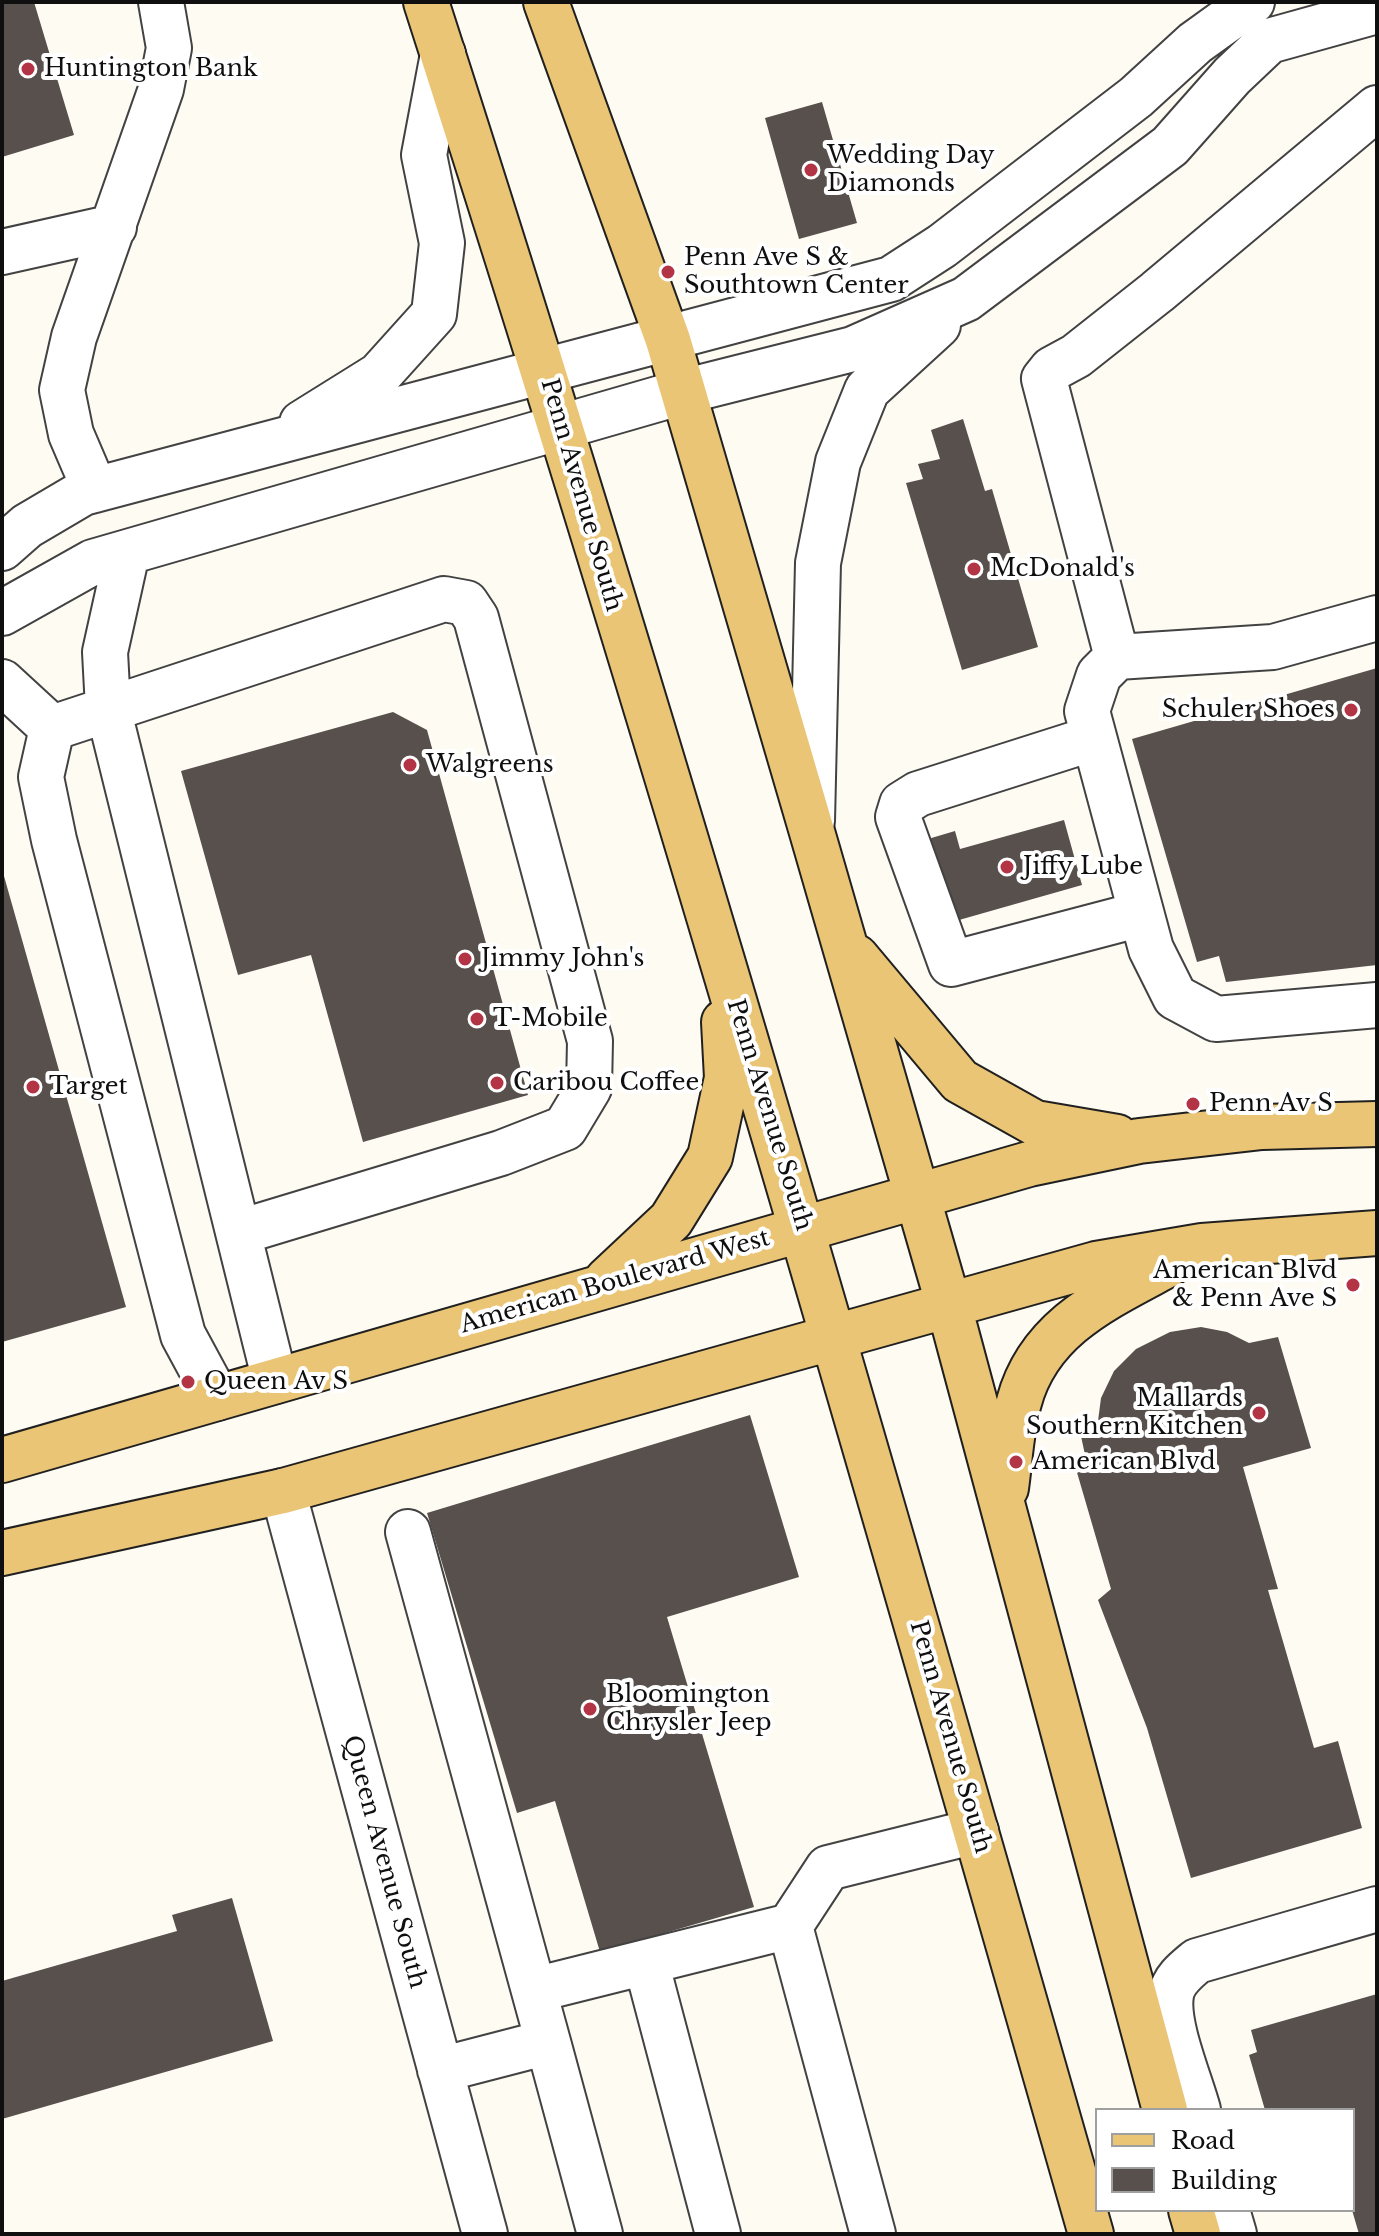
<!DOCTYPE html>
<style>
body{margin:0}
#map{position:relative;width:1379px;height:2236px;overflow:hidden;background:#fefbf3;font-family:"Libre Baskerville",serif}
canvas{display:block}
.frame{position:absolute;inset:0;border:4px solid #0f0f0f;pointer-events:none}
.legend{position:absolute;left:1095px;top:2108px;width:260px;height:104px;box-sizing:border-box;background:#fff;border:2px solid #9f9f9f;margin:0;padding:10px 14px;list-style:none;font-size:24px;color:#0f0f0f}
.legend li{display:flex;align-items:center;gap:16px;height:40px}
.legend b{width:40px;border:2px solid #9f9f9f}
</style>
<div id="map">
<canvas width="1379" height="2236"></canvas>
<div class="frame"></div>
<ul class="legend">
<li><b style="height:10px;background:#ebc576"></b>Road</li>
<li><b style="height:22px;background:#57504d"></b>Building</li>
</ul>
</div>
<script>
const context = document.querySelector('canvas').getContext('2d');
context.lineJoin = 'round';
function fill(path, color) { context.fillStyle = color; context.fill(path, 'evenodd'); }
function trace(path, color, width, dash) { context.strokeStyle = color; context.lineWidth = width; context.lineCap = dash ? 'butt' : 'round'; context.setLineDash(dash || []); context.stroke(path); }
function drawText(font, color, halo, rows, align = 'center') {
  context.font = font + ' "Libre Baskerville",serif'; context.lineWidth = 8; context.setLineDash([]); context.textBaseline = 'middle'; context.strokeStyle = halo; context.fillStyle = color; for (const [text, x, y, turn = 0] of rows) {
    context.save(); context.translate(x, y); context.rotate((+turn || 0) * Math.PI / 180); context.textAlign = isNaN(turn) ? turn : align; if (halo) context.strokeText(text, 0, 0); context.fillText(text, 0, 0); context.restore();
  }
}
fill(new Path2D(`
 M2,2H34L74,135L2,157Z
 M822,102L857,223L799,239L765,118Z
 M963,419L985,491L992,489L1038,647L962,670L906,483L923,479L918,464L940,459L931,430Z
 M1377,668V965L1226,982L1219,956L1197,962L1132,739Z
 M393,712L427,730L528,1095L363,1142L311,955L238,975L181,771Z
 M1064,820L1082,885L952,922L928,839L955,831L960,849Z
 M2,869L126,1307L2,1342Z
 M1201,1327L1227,1332L1249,1343L1278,1337L1311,1448L1243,1467L1278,1589L1268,1590L1314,1748L1338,1741L1362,1828L1191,1878L1147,1728L1098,1600L1111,1589L1076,1469L1087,1464L1079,1427L1098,1421L1101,1398L1114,1371L1136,1349L1170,1332Z
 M750,1415L799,1577L667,1617L754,1907L600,1952L555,1801L517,1813L427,1513Z
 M232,1898L273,2041L2,2119V1981L177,1931L172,1915Z
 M1377,1994V2234H1359L1352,2210L1353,2110H1265L1249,2055L1257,2052L1251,2030Z`), '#57504d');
const minor = new Path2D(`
 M2,252L114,227
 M302,423L379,375L434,314L442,243L424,155L443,54
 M95,490L71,434L62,390L74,337L161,89L169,48L161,2
 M2,548L27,526L83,493L891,279L942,246L1136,97L1195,43L1252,2
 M127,553L105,652L108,708L275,1381
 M2,613L93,562L682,392L853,349L966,299L1170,146L1232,76L1269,41L1377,11
 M1377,618L1273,647L1117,657L1099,675L1087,711L1151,949L1175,997L1216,1019L1377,1005
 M1117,657L1044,379L1052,369L1076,356L1157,292L1377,108
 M2,682L52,728L444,599L466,603L476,618L590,1041L589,1088L565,1128L501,1153L240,1232
 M52,728L41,777L54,840L183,1335L217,1398
 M1094,738L918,794L902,804L898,817L951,964L1141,914
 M812,821L818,563L838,462L867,390L938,325
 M283,1491L485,2234
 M408,1532L548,2042
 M790,1926L828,1868L976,1831
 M646,1962L718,2234
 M534,1990L790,1926L873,2234
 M440,2070L548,2042L600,2234
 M1198,2110C1190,2080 1166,2025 1171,1995C1173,1980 1186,1970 1197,1961L1377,1909
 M1227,2210L1234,2234`);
const major = new Path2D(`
 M426,2C664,741 878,1487 1091,2234
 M546,2L668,340L812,832L949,1306L1165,2110
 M856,957L960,1081L1035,1123L1117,1137
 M607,1280L671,1220L710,1157L727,1078L724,1022
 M2,1460L1029,1164L1139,1141L1262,1127L1377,1124
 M1006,1488C1010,1460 1011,1429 1019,1402C1039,1327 1106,1298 1169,1264
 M2,1553L283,1491L1096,1264L1202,1246L1377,1233
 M1191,2210L1198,2234`);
trace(minor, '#424242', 48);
trace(major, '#202020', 48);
trace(minor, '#fff', 44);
trace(major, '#ebc576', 44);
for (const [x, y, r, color] of [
 [28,69,8,"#b23445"],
 [811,170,8,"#b23445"],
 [668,272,8,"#b23445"],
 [974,569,8,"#b23445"],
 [1351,710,8,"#b23445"],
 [410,765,8,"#b23445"],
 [1007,867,8,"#b23445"],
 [465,959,8,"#b23445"],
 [477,1019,8,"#b23445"],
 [497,1083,8,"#b23445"],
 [33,1087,8,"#b23445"],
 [1193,1104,8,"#b23445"],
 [1353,1285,8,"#b23445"],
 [188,1382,8,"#b23445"],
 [1259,1413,8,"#b23445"],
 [1016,1462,8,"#b23445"],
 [590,1709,8,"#b23445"]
]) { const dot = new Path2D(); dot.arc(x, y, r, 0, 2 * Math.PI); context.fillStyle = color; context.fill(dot); trace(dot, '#fff', 3); }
drawText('24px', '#0f0f0f', '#fff', [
 ["Huntington Bank",44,69],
 ["Wedding Day",827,156],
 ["Diamonds",827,184],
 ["Penn Ave S &",684,258],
 ["Southtown Center",684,286],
 ["McDonald's",990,569],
 ["Schuler Shoes",1335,710,"right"],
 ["Walgreens",426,765],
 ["Jiffy Lube",1023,867],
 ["Jimmy John's",481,959],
 ["T-Mobile",493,1019],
 ["Caribou Coffee",513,1083],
 ["Target",49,1087],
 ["Penn Av S",1209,1104],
 ["American Blvd",1337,1271,"right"],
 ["& Penn Ave S",1337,1299,"right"],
 ["Queen Av S",204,1382],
 ["Mallards",1243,1399,"right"],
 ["Southern Kitchen",1243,1427,"right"],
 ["American Blvd",1032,1462],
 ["Bloomington",606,1695],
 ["Chrysler Jeep",606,1723]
], 'left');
drawText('24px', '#0f0f0f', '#fff', [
 ["Penn Avenue South",581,495,74],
 ["Penn Avenue South",769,1115,73],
 ["American Boulevard West",615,1282,-16],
 ["Penn Avenue South",950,1737,74],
 ["Queen Avenue South",384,1862,75]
]);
</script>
